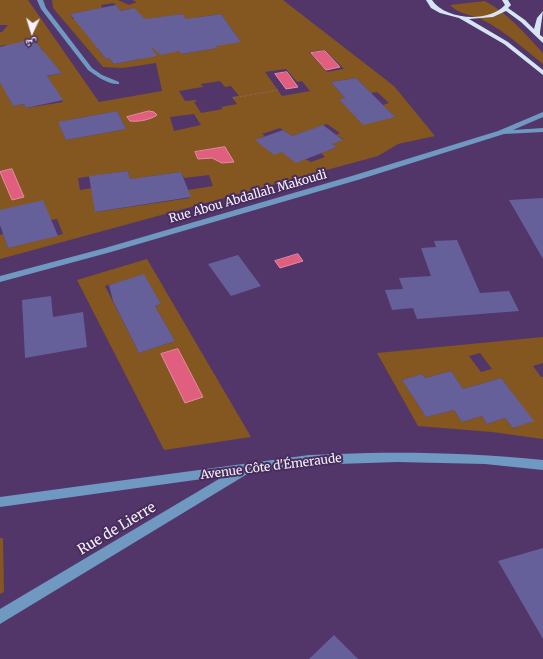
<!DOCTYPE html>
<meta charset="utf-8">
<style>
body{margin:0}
#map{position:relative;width:543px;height:659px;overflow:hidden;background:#52366a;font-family:Merriweather,"Noto Naskh Arabic",serif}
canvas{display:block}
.north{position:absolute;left:12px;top:12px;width:40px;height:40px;-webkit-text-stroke:3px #472c5e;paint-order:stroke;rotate:184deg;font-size:11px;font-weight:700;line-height:16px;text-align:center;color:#f7f1fd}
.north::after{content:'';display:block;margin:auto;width:14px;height:18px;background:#f7f1fd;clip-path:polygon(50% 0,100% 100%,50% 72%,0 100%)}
</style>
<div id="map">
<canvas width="543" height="659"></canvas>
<div class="north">ش</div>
</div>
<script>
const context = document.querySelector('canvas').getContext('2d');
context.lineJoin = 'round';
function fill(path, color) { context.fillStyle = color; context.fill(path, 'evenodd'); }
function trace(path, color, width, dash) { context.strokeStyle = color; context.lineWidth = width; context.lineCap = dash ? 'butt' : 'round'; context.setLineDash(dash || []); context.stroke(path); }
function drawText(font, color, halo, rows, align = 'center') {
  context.font = font + ' Merriweather,serif'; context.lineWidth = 4; context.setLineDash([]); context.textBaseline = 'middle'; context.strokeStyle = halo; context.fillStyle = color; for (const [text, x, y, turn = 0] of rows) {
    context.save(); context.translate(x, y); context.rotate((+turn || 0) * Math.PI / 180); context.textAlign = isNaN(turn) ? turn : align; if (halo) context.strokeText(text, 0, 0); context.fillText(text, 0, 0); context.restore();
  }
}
fill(new Path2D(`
 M0,0H28L99,102L162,91L156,63L123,68L103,67L53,8L52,0H118L129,5L137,2L132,0H283L394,86L435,136L398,144L378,156L0,259V235L3,234L8,248L63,234L57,219L51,220L0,210V80L10,85L62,73L57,67L36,72L43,50L40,47L7,48L5,45L0,46V32H2L8,25H0ZM114,3L121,11L134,8L83,25L77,19H73L70,14L102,8L101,5ZM183,14L189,24L199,17L221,14L241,42L215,44L218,48L182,54L157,18ZM133,40L141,59L114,64L109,58L106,59L97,48ZM325,50L344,69H343L327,72L309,52ZM286,69L297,82L302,81L310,91L282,96L265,72ZM356,78L371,93L377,92L389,103L383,105L395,117L368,122L339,99L345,98L331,82ZM220,81L225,87L231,86L239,96L232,97L237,104L221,107L223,109L201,113L194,102L197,101L196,100L185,101L179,91L203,87L201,84ZM55,89L63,102L26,108L24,104L13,106L8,97ZM117,111L126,129L66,140L60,126L69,120ZM194,114L201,125L174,131L170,117ZM327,124L340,133L336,135L343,139L332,144L337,147L321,153L325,157L311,162L288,150L256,140L265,136L262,134L280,128L292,136ZM128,171L131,183L145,177L181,172L184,178L209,175L213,186L188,190L190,198L96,212L98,187L80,190L78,178Z
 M485,1C508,13 525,34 543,53V64C524,49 505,31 483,20C473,15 458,14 450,5Z
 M147,259L251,437L164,450L77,280ZM144,275L161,304L155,306L175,341L139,353L105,286Z
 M543,337V363L533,366L541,377H543V439L492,432L418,426L377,353ZM480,353L492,369L481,372L469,356ZM451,371L463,389L501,378L533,421L513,428L505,418L487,424L482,416L462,422L454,410L426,417L402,380L422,374L425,378Z
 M0,538H3L4,592L0,594Z`), '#845620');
const water = new Path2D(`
 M325,51L340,67L326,70L311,53Z
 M287,72L298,87L286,89L275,74Z
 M149,111L154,112L157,115C150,120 138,122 130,121L127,117Z
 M225,147L234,162L222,163L212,158L198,159L195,152Z
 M12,169L24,197L12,200L0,172Z
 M298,254L303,261L280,268L275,261Z
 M178,349L203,397L185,403L161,354Z`);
fill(water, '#e05f7f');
trace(water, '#e78ba5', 1);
fill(new Path2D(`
 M116,5L121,11L134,8L145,19L183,14L186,19L221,14L241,42L216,46L218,48L181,54L179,51L161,55L150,46L157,56L114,64L109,58L106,59L70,14Z
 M33,39L62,73L47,76L63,100L26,108L24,104L13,106L0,82V47Z
 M356,78L395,117L363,125L339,99L345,98L331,82Z
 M117,111L126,129L66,140L58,122Z
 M323,125L343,140L332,144L337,147L296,163L282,152L274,155L255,140L283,130L292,136Z
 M128,171L130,179L181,172L191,197L95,212L89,176Z
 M543,198V259L509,200Z
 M43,200L58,236L8,248L0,225V210Z
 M457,240L480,293L509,291L519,311L417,319L413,308L392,310L385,290L403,289L399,278L431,276L421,248L436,247L434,241Z
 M238,255L261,286L231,296L208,264Z
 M144,274L161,304L155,306L175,341L139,353L113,301L109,285Z
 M51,296L53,317L83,312L87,347L25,358L22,300Z
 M451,371L463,389L501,378L534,421L513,428L505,418L487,424L482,416L462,422L454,410L426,417L402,380L422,374L425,378Z
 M543,548V639L498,561Z
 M334,635L358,659H309Z`), '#656099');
trace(new Path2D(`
 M233,98L278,90`), '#937fa4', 1.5, [0.5, 2]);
fill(new Path2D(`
 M37,0H43L46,8L92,68L102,75L119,82V84C109,85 96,76 88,70L41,9Z
 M543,112V117L513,130L543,128V132L504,134L361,179L111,252L0,282V276L105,248L355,175L498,131Z
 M368,453C427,452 485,454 543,460V470L485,464L397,462L309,465L249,473L0,624V609L224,476L0,507V497L309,455Z`), '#6f99c0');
fill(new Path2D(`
 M426,0H432C445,20 489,23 505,5L502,0H508L511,5L508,8L525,20L534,29L537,18L543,11L540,32V35L543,37V43L521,22L506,11L493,17L469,19L508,42L543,70V75L504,44L459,18L440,13L431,8Z`), '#d5e5f5');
drawText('12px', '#f7f1fd', '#472c5e', [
 ["Rue Abou Abdallah Makoudi",248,197,-16],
 ["Avenue Côte d'Émeraude",271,467,-7]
]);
drawText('14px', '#f7f1fd', '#472c5e', [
 ["Rue de Lierre",117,529,-31]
]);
</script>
